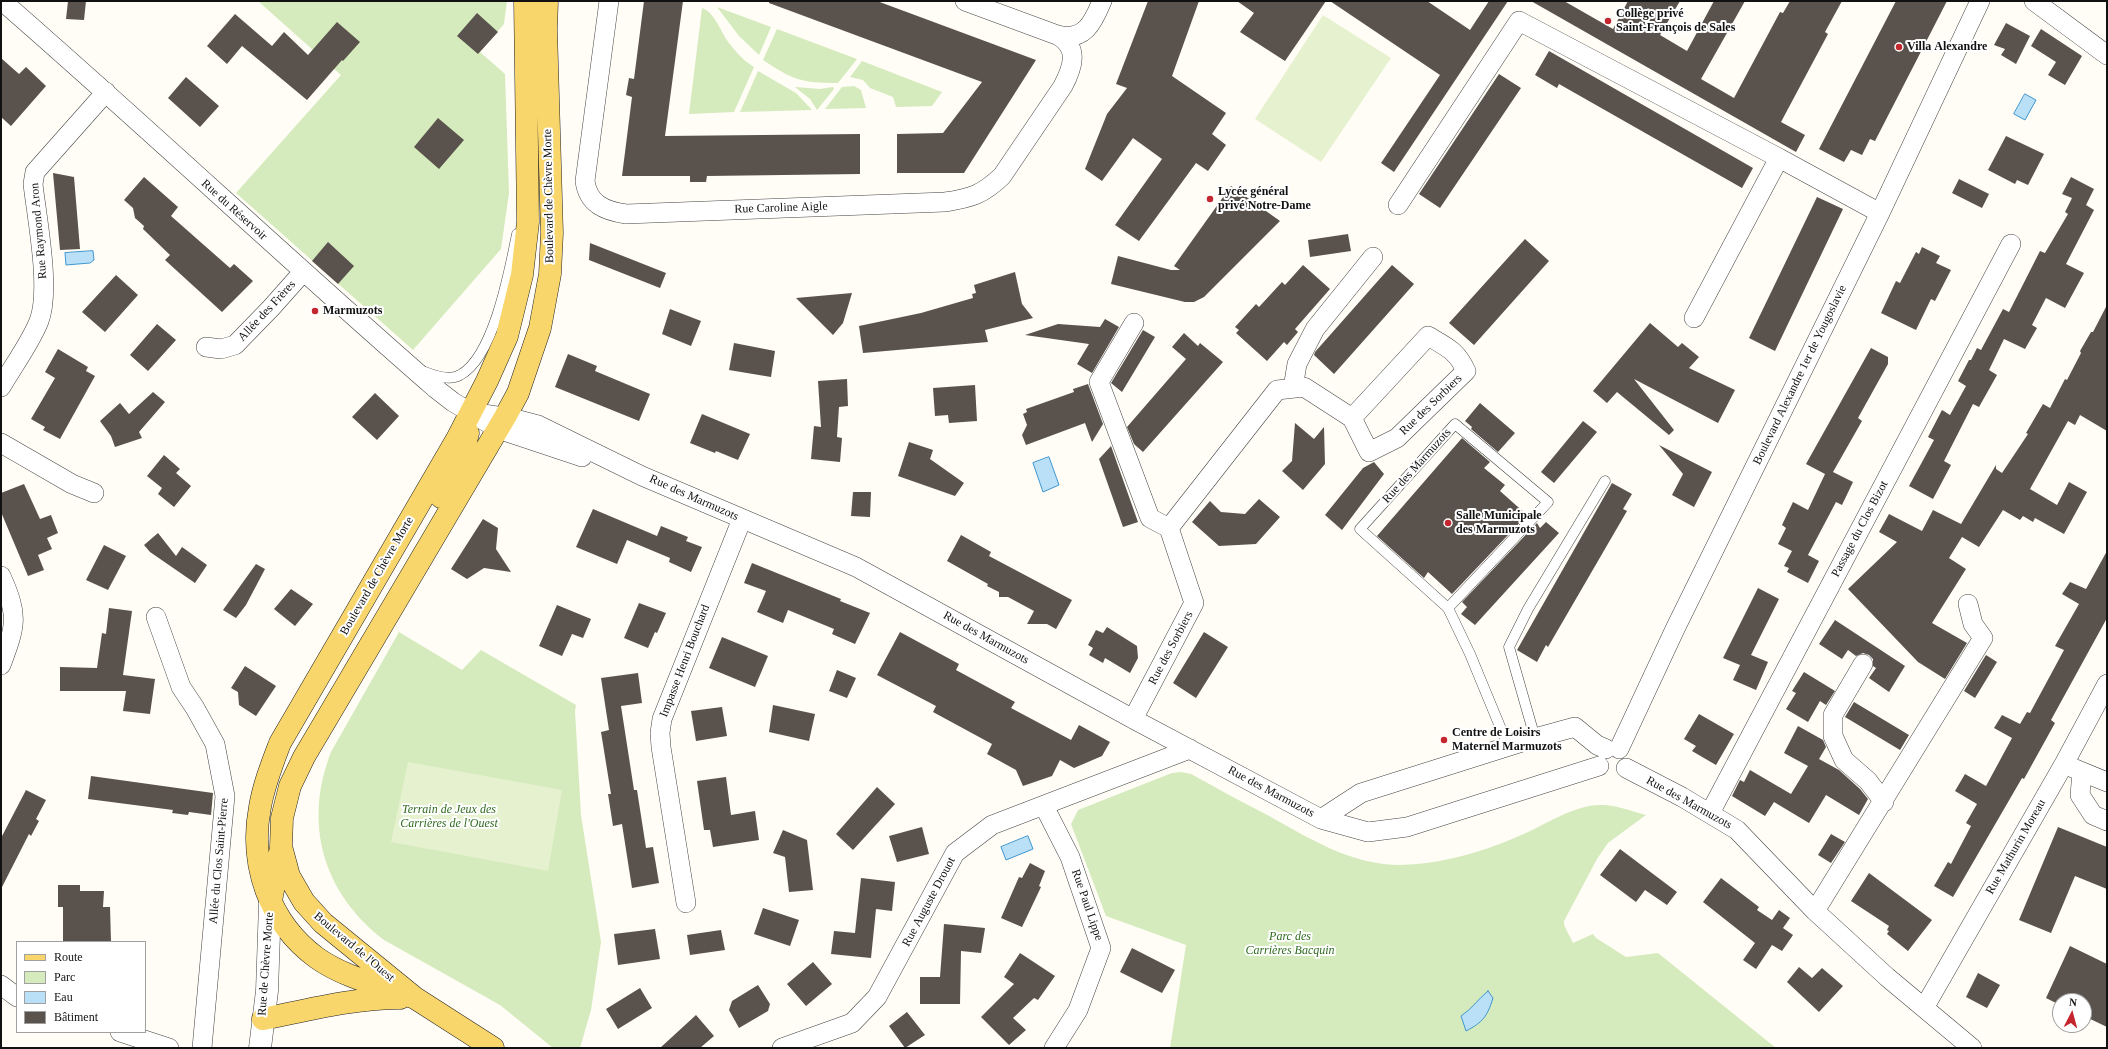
<!DOCTYPE html>
<meta charset="utf-8">
<style>
body{margin:0}
#map{position:relative;width:2108px;height:1049px;overflow:hidden;background:#fffdf5;font-family:Georgia,serif}
canvas{display:block}
.frame{position:absolute;inset:0;border:2px solid #111;pointer-events:none}
.legend{position:absolute;left:16px;top:941px;width:130px;height:92px;box-sizing:border-box;background:#fff;border:1px solid #a0a0a0;margin:0;padding:5px 7px;list-style:none;font-size:12px;color:#111}
.legend li{display:flex;align-items:center;gap:8px;height:20px}
.legend b{width:20px;border:1px solid #a0a0a0}
.north{position:absolute;left:2052px;top:993px;width:40px;height:40px;box-sizing:border-box;background:#fff;border:1px solid #a0a0a0;border-radius:50%;rotate:6deg;font-size:11px;font-weight:700;line-height:16px;text-align:center;color:#111}
.north::after{content:'';display:block;margin:auto;width:14px;height:18px;background:#c4262e;clip-path:polygon(50% 0,100% 100%,50% 72%,0 100%)}
</style>
<div id="map">
<canvas width="2108" height="1049"></canvas>
<div class="frame"></div>
<ul class="legend">
<li><b style="height:5px;background:#f9d66b"></b>Route</li>
<li><b style="height:11px;background:#d5ebbd"></b>Parc</li>
<li><b style="height:11px;background:#b9e0f7"></b>Eau</li>
<li><b style="height:11px;background:#5a524d"></b>Bâtiment</li>
</ul>
<div class="north">N</div>
</div>
<script>
const context = document.querySelector('canvas').getContext('2d');
context.lineJoin = 'round';
function fill(path, color) { context.fillStyle = color; context.fill(path, 'evenodd'); }
function trace(path, color, width, dash) { context.strokeStyle = color; context.lineWidth = width; context.lineCap = dash ? 'butt' : 'round'; context.setLineDash(dash || []); context.stroke(path); }
function drawText(font, color, halo, rows, align = 'center') {
  context.font = font + ' Georgia,serif'; context.lineWidth = 4; context.setLineDash([]); context.textBaseline = 'middle'; context.strokeStyle = halo; context.fillStyle = color; for (const [text, x, y, turn = 0] of rows) {
    context.save(); context.translate(x, y); context.rotate((+turn || 0) * Math.PI / 180); context.textAlign = isNaN(turn) ? turn : align; if (halo) context.strokeText(text, 0, 0); context.fillText(text, 0, 0); context.restore();
  }
}
fill(new Path2D(`
 M258,1H507L504,24L480,52L505,74L509,193L501,249L413,350L236,193L341,75Z
 M717,7L771,27L759,55L739,36Z
 M702,8C715,12 721,33 729,43C736,52 744,61 754,67L734,112L689,114Z
 M777,29L857,59L838,83C801,83 793,80 763,60Z
 M862,61L942,92L932,106L896,107L893,97L870,88L863,80L850,77Z
 M758,71L796,93L812,110L740,112Z
 M854,86L861,90L866,108L825,109L842,87Z
 M795,87L820,89L833,87L834,89L817,110L810,99Z
 M399,632L462,670L481,650L576,705L575,711L581,815L601,942L591,1010L580,1048H553L500,1005L384,940C323,893 303,824 331,752Z
 M1181,772L1191,774C1218,789 1244,803 1271,817C1310,839 1351,864 1397,865C1441,865 1486,851 1526,833C1548,823 1573,806 1599,805C1614,804 1631,811 1646,815L1608,843L1597,859L1564,921V925L1573,943L1593,934L1596,938L1626,957L1658,953L1776,1048H1170L1186,945L1106,916L1071,824L1078,810L1172,773Z`), '#d5ebbd');
fill(new Path2D(`
 M1323,15L1391,58L1321,162L1255,119Z
 M408,762L562,790L548,871L391,842Z`), '#e6f2cf');
const water = new Path2D(`
 M2025,94L2036,100L2025,120L2014,114Z
 M93,251L94,260L90,263L66,265L65,253Z
 M1049,457L1059,485L1043,492L1033,463Z
 M1028,836L1033,849L1006,860L1001,847Z
 M1488,991L1493,998C1487,1017 1483,1022 1466,1031L1461,1016C1472,1009 1478,999 1488,991Z`);
fill(water, '#b9e0f7');
trace(water, '#3f96cf', 1);
fill(new Path2D(`
 M68,1H86L84,20L66,19Z
 M644,1H683L665,136L860,134V174L707,176L706,182H690V176H622L632,97L626,95L629,78L634,79Z
 M769,1H877L1036,60L964,173H897V134L943,133L982,82L769,3Z
 M1148,1H1199L1172,76L1226,113L1212,134L1226,145L1208,171L1196,163L1139,241L1115,225L1162,159L1133,138L1102,181L1085,169L1107,114L1127,88L1116,84Z
 M1237,1H1326L1285,61L1240,32L1254,13Z
 M1330,1H1427L1470,30L1489,1H1508L1394,172L1381,163L1440,75Z
 M1531,1H1564L1613,29L1628,1H1680L1660,35L1687,51L1714,1H1745L1701,79L1734,98L1780,12L1783,13L1790,1H1842L1825,32L1828,34L1781,122L1805,135L1796,152Z
 M1896,1H1947L1875,141L1870,139L1862,155L1851,150L1844,162L1819,149Z
 M477,13L498,32L478,54L457,36Z
 M235,14L272,46L284,32L308,55L337,22L360,42L343,61L342,60L307,100L242,46L227,64L207,46Z
 M2006,23L2030,36L2016,64L2001,55L2005,49L1994,45Z
 M2041,29L2082,56L2065,85L2048,75L2056,62L2031,46Z
 M1549,51L1753,168L1742,188L1559,84L1557,88L1535,75Z
 M1,58L19,74L26,67L46,86L11,126L1,117Z
 M1499,74L1521,88L1440,208L1419,194Z
 M186,77L219,106L200,127L168,98Z
 M438,118L464,140L439,169L414,147Z
 M2006,136L2044,154L2028,185L2017,180L2015,184L1988,170Z
 M53,173L74,177L80,249L60,250Z
 M144,177L178,207L171,216L230,268L234,264L253,281L222,312L165,260L170,255L143,229L144,226L135,218L133,208L124,200Z
 M2071,177L2094,189L2086,205L2094,210L2066,264L2084,273L2065,308L2046,298L2032,325L2037,328L2025,349L2004,339L1989,370L1997,375L1979,407L1973,404L1944,461L1951,465L1933,499L1909,486L1934,440L1928,437L1942,410L1950,415L1966,386L1958,381L1969,360H1971L1977,348L1981,350L2003,309L2009,312L2040,251L2045,253L2068,214L2065,212L2072,198L2062,194Z
 M1959,179L1989,194L1982,208L1952,193Z
 M1231,186L1280,221L1204,297L1194,302H1185L1111,284L1118,256L1171,270H1180L1174,266Z
 M1817,197L1843,209L1775,351L1749,338Z
 M1348,234L1351,251L1310,257L1308,240Z
 M1525,239L1549,261L1474,345L1449,323Z
 M328,242L354,266L338,284L312,261Z
 M590,243L666,273L660,288L589,260Z
 M1922,247L1940,256L1936,263L1951,270L1935,301L1931,299L1916,330L1881,313L1896,281L1900,283L1916,252L1919,254Z
 M1303,265L1330,289L1295,329L1298,332L1287,345L1284,342L1267,361L1236,333L1239,330L1235,327L1256,304L1259,307L1282,282L1285,285Z
 M1392,265L1414,284L1334,374L1314,355L1315,352Z
 M1015,272L1022,304L1033,318L985,330L988,342L863,353L859,326L921,313L973,298L972,294L976,293L974,285Z
 M116,275L138,295L105,332L82,312Z
 M852,293L843,323L833,335L796,298Z
 M2107,305V431L2080,415L2075,425L2068,421L2030,489L2057,505L2069,482L2087,492L2064,534L2035,518L2033,522L2023,516L2020,520L2003,510L1979,547L1962,537L1949,558L1966,569L1932,623L1967,643L1945,679L1918,662L1848,589L1897,542L1879,532L1889,514L1922,531L1933,510L1961,524L1996,465V469L2002,473L2028,434L2026,433L2043,404L2050,408L2065,379L2067,380L2081,353L2080,351L2091,332H2093Z
 M670,309L701,321L691,346L662,334Z
 M1105,319L1119,327L1092,373L1077,364L1089,344L1025,335L1058,324L1100,327Z
 M1650,323L1678,347L1682,343L1699,357L1689,368L1735,390L1718,423L1634,379L1674,430L1669,435L1617,392L1607,403L1593,391Z
 M157,324L176,340L148,371L130,355Z
 M1143,330L1155,337L1122,392L1111,383Z
 M1184,333L1198,346L1200,343L1223,362L1143,452L1134,444L1127,427L1186,359L1172,347Z
 M734,343L775,351L771,377L729,370Z
 M1871,348L1888,357V364L1858,418L1862,421L1833,472L1853,482L1842,505L1836,502L1808,555L1819,561L1808,583L1787,572L1789,568L1784,566L1792,551L1778,544L1786,528L1782,525L1793,502L1808,510L1825,474L1806,464Z
 M58,349L88,367L86,371L95,376L60,439L43,430L45,427L31,419L55,378L45,372Z
 M568,354L597,366L595,371L650,394L639,421L555,387Z
 M847,379L848,406L839,407L837,437L842,438L840,462L811,459L814,426L821,427L818,381Z
 M1088,384L1103,424L1092,442L1085,423L1026,445L1022,435L1027,425L1023,414L1027,412L1026,409L1074,392L1073,389Z
 M975,385L977,421L949,423L948,415L935,416L933,388Z
 M153,392L165,402L139,432L142,438L115,447L111,436L100,421L120,403L129,414Z
 M375,393L399,416L377,440L352,417Z
 M1480,403L1515,433L1498,452L1471,429L1472,427L1465,421Z
 M702,414L750,434L738,460L716,451L715,453L690,443Z
 M1583,421L1597,432L1554,483L1541,472Z
 M1295,423L1314,439L1324,427L1325,464L1303,490L1282,471L1292,461Z
 M1462,438L1490,462L1484,468L1505,485L1500,491L1527,515L1452,594L1428,572L1424,578L1377,536Z
 M909,442L933,450L930,459L964,483L955,496L898,476Z
 M1659,445L1712,472L1694,507L1672,495L1683,474Z
 M1111,446L1138,522L1123,527L1099,459Z
 M164,455L180,469L176,473L191,486L174,507L158,494L162,488L147,476Z
 M1374,462L1384,474L1342,530L1325,515L1363,468Z
 M1612,483L1632,494L1623,509L1627,511L1548,647L1546,645L1537,662L1517,650Z
 M24,484L40,519L51,515L58,533L47,538L52,549L38,555L44,570L28,576L1,512V493Z
 M853,492H871L870,517L851,516Z
 M1259,499L1280,517L1256,544L1219,546L1192,522L1210,501L1221,512L1245,514Z
 M593,509L657,536L661,526L688,537L686,541L702,547L691,572L669,562L670,558L627,540L617,564L576,547Z
 M483,519L498,528L496,549L511,572L484,568L467,579L451,569Z
 M1546,522L1559,533L1475,625L1461,614L1467,607L1462,602L1537,523L1540,528Z
 M158,533L176,556L182,547L207,565L195,583L150,552L144,545Z
 M961,535L991,552L989,556L1072,600L1056,629L1047,624H1027L1034,611L1008,597H999V592L987,586L988,584L947,561Z
 M104,545L126,556L108,590L86,580Z
 M2107,551V618L2051,720L2055,723L2024,779L2022,778L1953,897L1934,886L1948,862L1951,864L1971,826L1966,823L1977,804L1955,791L1965,774L1986,786L2012,738L1994,728L2002,715L2020,724L2027,712L2030,713L2064,650L2055,646L2079,604L2062,594L2070,582L2086,589Z
 M752,563L841,599L840,601L870,613L855,644L832,634L834,629L788,610L783,623L757,612L766,591L744,583Z
 M256,564L265,569L246,605L236,618L223,610Z
 M1758,588L1779,599L1751,655L1768,662L1756,690L1733,680L1740,665L1723,658Z
 M291,589L313,604L295,626L274,609Z
 M639,603L666,613L657,633L655,632L648,648L624,638Z
 M557,605L591,619L583,638L572,634L562,656L539,646Z
 M109,608L132,611L123,675L155,679L150,714L123,711L126,691H60V667L97,668L102,633L106,634Z
 M1835,620L1905,666L1889,692L1869,678L1876,668L1873,666V659L1869,655L1863,653L1856,656L1848,650L1842,659L1819,644Z
 M1107,627L1137,646L1138,658L1130,673L1105,658L1103,663L1089,655L1093,648L1088,645L1096,630L1103,633Z
 M900,632L959,664L956,670L1015,702L1011,708L1071,740L1079,725L1110,742L1102,756L1074,768L1060,760L1052,776L1023,786L1016,770L987,754L992,744L933,712L936,706L877,675Z
 M1204,632L1228,647L1196,698L1173,683Z
 M722,637L768,656L755,687L709,668Z
 M1986,655L1997,662L1975,698L1964,691Z
 M245,666L276,686L256,716L239,705L238,692L231,688Z
 M837,670L856,678L847,698L829,691Z
 M1804,672L1835,691L1826,705L1820,701L1808,722L1786,709L1796,693L1792,691Z
 M638,673L642,703L621,706L634,790H637L646,848L653,847L659,883L632,888L622,824L613,826L608,794H611L601,732L609,730L601,678Z
 M1854,702L1909,735L1900,750L1845,717Z
 M773,705L815,714L809,741L769,732Z
 M722,707L727,736L696,741L691,711Z
 M1699,714L1734,734L1716,765L1692,751L1696,746L1684,739Z
 M1798,726L1823,740L1826,747L1819,759L1839,770L1860,789L1868,799L1859,815L1826,795L1809,823L1774,802L1765,816L1732,796L1740,780L1744,782L1750,770L1791,794L1808,766L1784,753Z
 M91,776L213,793L211,815L189,812L188,815L172,813L173,810L88,799Z
 M726,777L731,815L755,811L759,840L713,847L710,830H704L697,781Z
 M877,787L895,804L853,850L836,834Z
 M26,790L46,800L36,819L39,821L31,836L29,834L1,889V838Z
 M922,827L929,854L897,862L889,836Z
 M2058,827L2107,847V889L2075,876L2051,933L2019,920Z
 M783,830L807,840L813,890L789,892L785,857L773,853Z
 M1831,834L1845,842L1831,863L1818,855Z
 M1620,849L1677,892L1667,905L1645,890L1636,902L1600,875Z
 M1030,863L1045,871L1039,886L1041,887L1022,927L1001,918L1019,877L1022,878Z
 M1869,873L1932,920L1908,951L1887,934L1889,931L1887,930L1889,926L1851,901Z
 M861,878L895,882L892,911L876,909L871,958L831,954L834,931L855,933Z
 M1721,878L1759,907L1757,910L1772,920L1779,910L1790,918L1783,928L1793,935L1782,951L1772,945L1756,969L1743,960L1755,943L1703,902Z
 M58,885H80V891H104L103,907H110L111,942H63V907H58Z
 M763,908L799,920L790,946L754,934Z
 M944,924L985,928L981,953L961,951L960,1004H920V977H940Z
 M655,929L660,959L618,965L614,934Z
 M721,930L725,950L690,955L687,935Z
 M2070,946L2107,964V1027L2084,1016V1001H2060V1005L2046,998Z
 M1132,948L1175,970L1162,993L1120,972Z
 M1020,953L1055,976L1038,1000L1034,998L1013,1018L1026,1030L1009,1045L981,1017L1014,984L1004,977Z
 M813,962L832,984L806,1006L787,984Z
 M1799,967L1812,978L1822,968L1843,986L1819,1012L1787,982Z
 M1978,973L2000,985L1987,1008L1966,997Z
 M758,985L770,1004L768,1011L739,1028L729,1010L732,1001Z
 M640,988L652,1008L618,1029L606,1009Z
 M907,1012L925,1035L905,1048L889,1026Z
 M696,1015L714,1036L700,1048H660Z`), '#5a524d');
const service = new Path2D(`
 M425,372C435,376 450,381 460,375C494,357 510,269 517,234
 M1448,608L1360,529L1455,424L1548,502L1448,608L1470,654L1508,746
 M1535,738L1509,647L1528,609L1605,481`);
const minor = new Path2D(`
 M2,1C148,128 289,261 435,388L453,402L498,429L582,457
 M609,1L585,181C588,204 605,211 626,214L945,202C971,198 982,195 1002,176L1063,86C1073,67 1079,48 1059,36
 M965,1L1057,35C1084,42 1093,23 1102,1
 M2034,1L2107,55
 M1398,205L1519,21L1779,158
 M1694,318L1779,158L1880,213
 M1134,323L1099,382L1150,518L1169,528
 M206,347L221,349L235,345L271,308L303,272
 M1,387C12,368 32,340 39,321C51,290 37,219 33,184L35,172L106,92
 M1293,388L1297,364L1315,329L1373,257
 M471,412L515,419L538,425L642,476L856,567L1133,719L1321,819L1368,832L1407,827L1599,766
 M1,443L72,484L94,493
 M1,576C19,616 16,625 1,665
 M156,617L181,687L195,708L215,744L225,796L202,1048
 M1863,664L1833,715V736L1844,760L1868,781L1884,802
 M1133,719L1194,603L1169,528L1277,390L1304,387L1352,418L1428,336C1447,347 1457,351 1466,371L1397,438L1369,452L1352,418
 M1619,749L1675,629L1880,213L1980,1
 M1626,768L1682,797L1737,830L1815,911L1887,977L1972,1048
 M2073,768L2107,782
 M2082,772L2080,795L2093,815L2107,821
 M1044,806L1070,857L1101,948L1078,1010L1054,1048
 M1710,813L2011,244
 M1321,819L1361,793L1535,738L1575,727L1597,745L1606,749
 M686,903L661,747L660,733L662,719L742,519
 M1815,911L1983,638L1973,624L1968,604
 M1,985L17,997
 M1924,1008L2064,764L2107,684
 M120,1032L169,1048
 M782,1048L852,1023L877,997L955,853L992,825L1190,749`);
const tertiary = new Path2D(`
 M260,1048L267,991L270,904`);
const primary = new Path2D(`
 M441,497L460,465L468,433
 M282,850L289,876L304,902L323,923L415,998L493,1048
 M271,901L281,847L282,818L290,786L304,757L505,417L518,393L540,328L550,274L552,233L546,29L547,1
 M415,998C383,986 345,978 317,958C269,923 249,864 260,807C264,784 272,764 280,743L457,439L487,381L507,336L522,275L528,222L525,1
 M263,1019C308,1010 353,998 400,998`);
trace(service, '#444', 11);
trace(minor, '#444', 20);
trace(tertiary, '#444', 23);
trace(primary, '#222', 23);
trace(service, '#fff', 10);
trace(minor, '#fff', 19);
trace(tertiary, '#fff', 22);
trace(primary, '#f9d66b', 22);
for (const [x, y, r, color] of [
 [1608,21,4,"#c4262e"],
 [1899,47,4,"#c4262e"],
 [1210,199,4,"#c4262e"],
 [315,311,4,"#c4262e"],
 [1448,523,4,"#c4262e"],
 [1444,740,4,"#c4262e"]
]) { const dot = new Path2D(); dot.arc(x, y, r, 0, 2 * Math.PI); context.fillStyle = color; context.fill(dot); trace(dot, '#fff', 1.5); }
drawText('bold 12px', '#111', '#fff', [
 ["Collège privé",1616,14],
 ["Saint-François de Sales",1616,28],
 ["Villa Alexandre",1907,47],
 ["Lycée général",1218,192],
 ["privé Notre-Dame",1218,206],
 ["Marmuzots",323,311],
 ["Salle Municipale",1456,516],
 ["des Marmuzots",1456,530],
 ["Centre de Loisirs",1452,733],
 ["Maternel Marmuzots",1452,747]
], 'left');
drawText('12px', '#111', '#fff', [
 ["Boulevard de Chèvre Morte",549,196,-91],
 ["Rue Caroline Aigle",781,208,-2],
 ["Rue du Réservoir",234,210,42],
 ["Rue Raymond Aron",39,231,-95],
 ["Allée des Frères",267,311,-47],
 ["Boulevard Alexandre 1er de Yougoslavie",1800,375,-64],
 ["Rue des Sorbiers",1431,405,-44],
 ["Rue des Marmuzots",1417,466,-48],
 ["Rue des Marmuzots",694,498,24],
 ["Passage du Clos Bizot",1860,529,-62],
 ["Boulevard de Chèvre Morte",377,576,-60],
 ["Rue des Marmuzots",986,638,29],
 ["Rue des Sorbiers",1171,648,-62],
 ["Impasse Henri Bouchard",685,661,-69],
 ["Rue des Marmuzots",1271,792,28],
 ["Rue des Marmuzots",1689,803,29],
 ["Rue Mathurin Moreau",2016,847,-60],
 ["Allée du Clos Saint-Pierre",219,861,-85],
 ["Rue Auguste Drouot",929,902,-62],
 ["Rue Paul Lippe",1087,905,71],
 ["Boulevard de l'Ouest",354,947,40],
 ["Rue de Chèvre Morte",266,964,-86]
]);
drawText('italic 12px', '#2f6b1f', '#fff', [
 ["Terrain de Jeux des",449,810],
 ["Carrières de l'Ouest",449,824],
 ["Parc des",1290,937],
 ["Carrières Bacquin",1290,951]
]);
</script>
